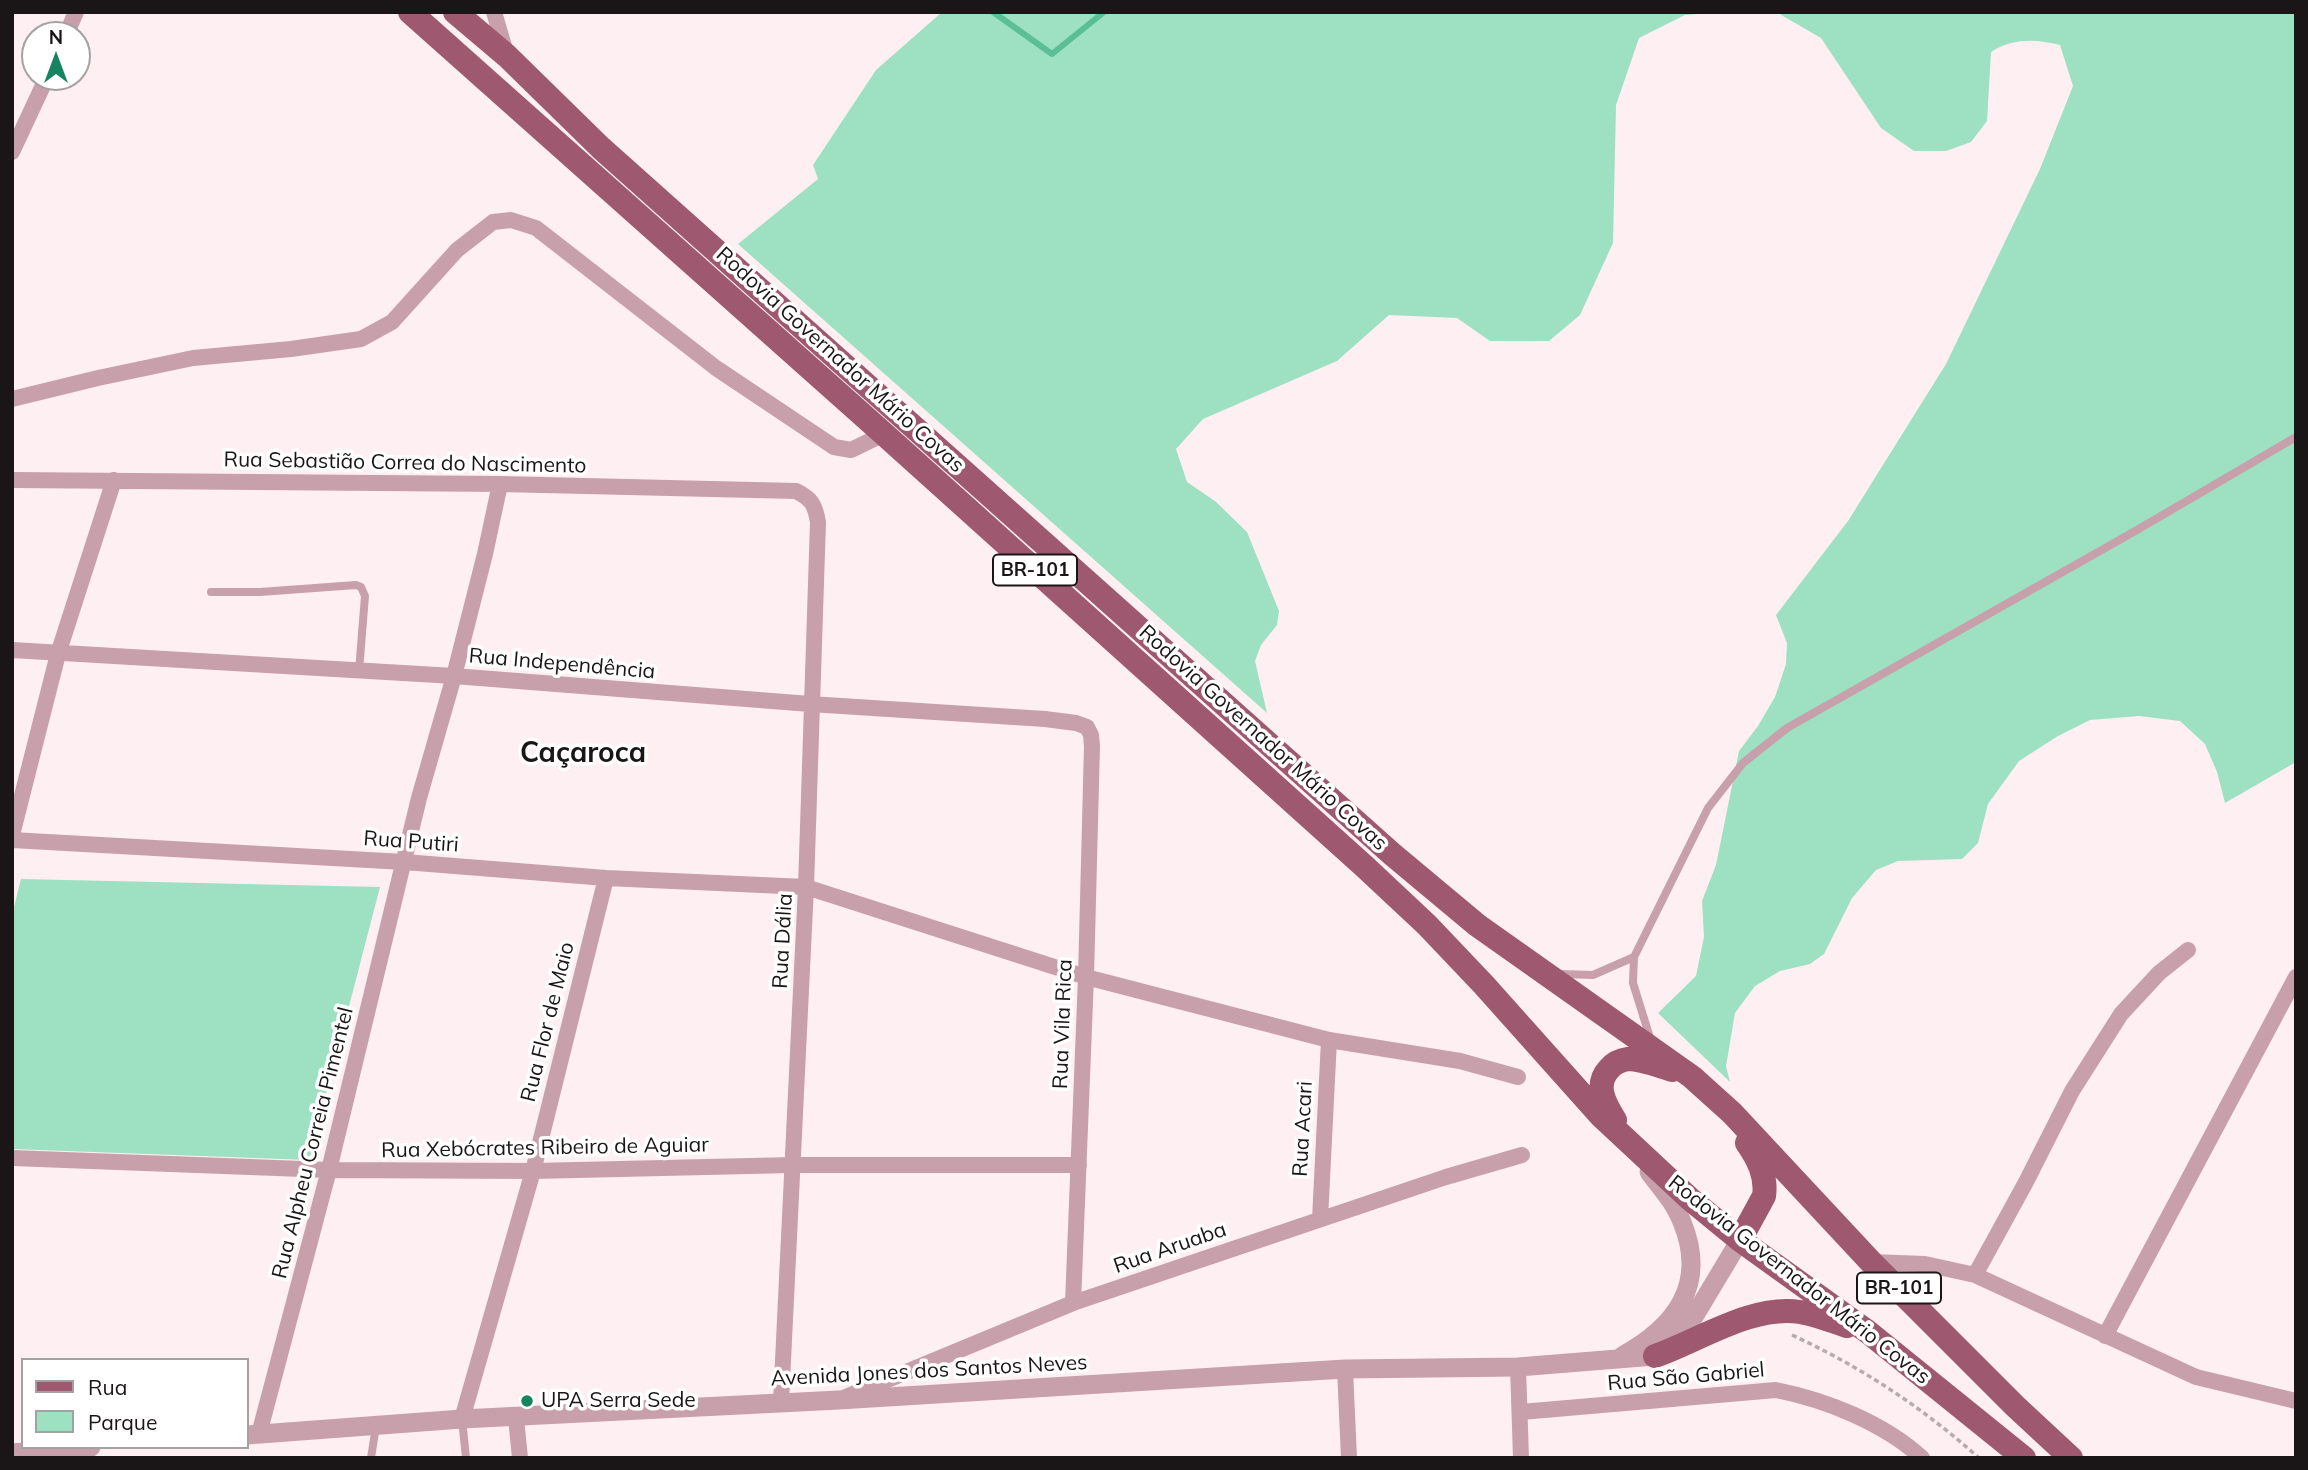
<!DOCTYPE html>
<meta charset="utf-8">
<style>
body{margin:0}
#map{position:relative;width:2308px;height:1470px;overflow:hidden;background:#feeff3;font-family:Mulish,sans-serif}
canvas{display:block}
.frame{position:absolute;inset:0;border:14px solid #1a1516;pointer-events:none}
.legend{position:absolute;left:21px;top:1358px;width:228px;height:91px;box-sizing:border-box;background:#fff;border:2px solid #a3a1a2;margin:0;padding:9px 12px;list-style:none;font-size:21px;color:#1a1516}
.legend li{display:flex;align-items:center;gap:14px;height:35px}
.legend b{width:35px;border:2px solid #a3a1a2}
.north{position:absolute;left:21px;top:21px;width:70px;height:70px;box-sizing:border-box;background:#fff;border:2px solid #a3a1a2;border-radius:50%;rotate:0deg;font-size:19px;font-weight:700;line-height:28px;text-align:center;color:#1a1516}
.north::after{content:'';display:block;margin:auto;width:24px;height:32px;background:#188360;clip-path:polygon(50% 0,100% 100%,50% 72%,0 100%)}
</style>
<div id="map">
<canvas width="2308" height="1470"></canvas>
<div class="frame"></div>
<ul class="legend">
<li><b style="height:9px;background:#9e5970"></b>Rua</li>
<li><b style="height:19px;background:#9de0c2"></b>Parque</li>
</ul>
<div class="north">N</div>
</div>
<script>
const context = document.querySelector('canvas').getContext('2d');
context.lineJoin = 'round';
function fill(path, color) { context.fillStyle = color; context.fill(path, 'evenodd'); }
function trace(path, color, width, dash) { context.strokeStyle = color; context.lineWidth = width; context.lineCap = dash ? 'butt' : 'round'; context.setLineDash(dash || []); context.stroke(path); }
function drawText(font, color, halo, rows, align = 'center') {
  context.font = font + ' Mulish,sans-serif'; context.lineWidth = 7; context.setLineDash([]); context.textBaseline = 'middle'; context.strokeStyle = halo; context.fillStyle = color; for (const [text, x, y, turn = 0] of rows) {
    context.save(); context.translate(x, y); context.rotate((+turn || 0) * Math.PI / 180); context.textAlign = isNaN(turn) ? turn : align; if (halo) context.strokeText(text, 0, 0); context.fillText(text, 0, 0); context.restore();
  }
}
fill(new Path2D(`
 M942,12H1724L1685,15L1639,38L1616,105L1613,243L1580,315L1549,341H1490L1457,318L1389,315L1337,361L1203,419L1176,449L1187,482L1215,501L1247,532L1279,611L1277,625L1261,645L1255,661L1267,713L738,244L818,179L813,165L876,70Z
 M1776,12H2296V762L2225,803L2217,772L2205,744L2180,721L2139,716L2090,720L2058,736L2019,761L1988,804L1978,843L1962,859L1898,861L1876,870L1852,898L1824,954L1810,964L1780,971L1755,986L1735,1013L1726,1066L1730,1082L1658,1013L1696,976L1704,937L1702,901L1716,865L1739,751L1758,726L1775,697L1786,664L1787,643L1776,615L1848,521L1946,364L2040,169L2073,86L2060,45C2035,39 2013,38 1991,52L1987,121L1971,142L1946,151H1914L1881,128L1821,38Z
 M21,879L380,887L309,1160L12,1149V915Z`), '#9de0c2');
trace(new Path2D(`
 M993,12L1052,54L1104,12`), '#5abf96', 6);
trace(new Path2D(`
 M1792,1335C1861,1367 1922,1407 1979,1458`), '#b7abae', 3.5, [5, 3.5]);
trace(new Path2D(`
 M211,592H260L356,585L361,587L365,596L359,671
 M1561,974L1593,975L1634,957
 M1651,1041L1633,983L1634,957L1708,808L1743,763L1787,728L2137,530L2296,437
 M462,1419L466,1458
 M371,1458L376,1426`), '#c8a0ab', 8);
trace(new Path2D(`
 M494,12L506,53
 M66,35L76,12
 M12,152L47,77
 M12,399L98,378L193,358L291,349L361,339L392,322L457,250L493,222L511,220L536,228L716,368L834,447L851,450L884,434
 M12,480L500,484L796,491C812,499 815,505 818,522L806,887L781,1402
 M12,650L454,676L810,704L1045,719L1076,723L1087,727L1091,735L1092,746L1086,977L1073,1303
 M12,835L58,654L114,480
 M12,840L404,862L606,878L806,887L1086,977L1329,1040L1460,1061L1518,1077
 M12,1158L329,1170L533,1171L793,1165H1079
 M1320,1219L1329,1040
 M1871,1262L1925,1264L1975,1275L2196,1377L2296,1401
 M1975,1275L2026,1182L2072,1091L2121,1014L2159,973L2188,950
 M2105,1336L2296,977
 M1518,1367L1521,1458
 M1345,1369L1349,1458
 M846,1397L1073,1303L1446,1177L1522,1155
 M1521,1412L1776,1390C1826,1400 1884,1423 1922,1458
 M516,1418L520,1458
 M462,1419L533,1171L606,878
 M259,1434L329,1170L419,798L454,676L485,554L500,484`), '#c8a0ab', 16);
trace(new Path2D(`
 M1622,1356C1675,1327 1708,1285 1682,1222C1675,1203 1661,1188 1649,1172
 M247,1435L462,1419L839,1400L1345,1369L1518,1367L1655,1356L1692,1320L1740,1240
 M12,1453L91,1447`), '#c8a0ab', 19);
trace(new Path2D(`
 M410,12L884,434L1364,866L1427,925L1484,985L1601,1116L1690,1199L1740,1240L1868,1332L2024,1458
 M455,12L507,56L601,148L1392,854L1477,925L1692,1077L1732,1113L1871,1262L2015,1406L2071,1458
 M1615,1120C1605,1104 1594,1085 1609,1069C1614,1063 1620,1060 1628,1059C1643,1059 1658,1066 1672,1070
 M1740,1240L1764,1196C1767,1176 1758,1159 1747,1143
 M1655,1356C1698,1341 1753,1304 1800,1312C1816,1315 1832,1321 1847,1326`), '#9e5970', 24);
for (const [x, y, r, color] of [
 [527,1401,7,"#188360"]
]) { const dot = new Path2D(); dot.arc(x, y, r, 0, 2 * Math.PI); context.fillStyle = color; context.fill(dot); trace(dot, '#fff', 2.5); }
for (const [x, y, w] of [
 [1035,570,84],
 [1899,1288,84]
]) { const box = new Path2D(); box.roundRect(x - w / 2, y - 15.5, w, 31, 5); context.fillStyle = '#fff'; context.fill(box); trace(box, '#1a1516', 2); }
drawText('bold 19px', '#1a1516', null, [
 ["BR-101",1035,570],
 ["BR-101",1899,1288]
]);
drawText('21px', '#1a1516', '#fff', [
 ["Rodovia Governador Mário Covas",840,360,42],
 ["Rua Sebastião Correa do Nascimento",405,463,1],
 ["Rua Independência",562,664,5],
 ["Rodovia Governador Mário Covas",1263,738,42],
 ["Rua Putiri",411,842,4],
 ["Rua Dália",783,941,-87],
 ["Rua Flor de Maio",548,1022,-76],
 ["Rua Vila Rica",1063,1024,-88],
 ["Rua Acari",1303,1129,-87],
 ["Rua Alpheu Correia Pimentel",313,1143,-76],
 ["Rua Xebócrates Ribeiro de Aguiar",545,1148,-1],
 ["Rua Aruaba",1170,1248,-19],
 ["Rodovia Governador Mário Covas",1799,1280,38],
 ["Avenida Jones dos Santos Neves",929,1371,-3],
 ["Rua São Gabriel",1686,1377,-5]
]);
drawText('21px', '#1a1516', '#fff', [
 ["UPA Serra Sede",541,1401]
], 'left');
drawText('bold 28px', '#1a1516', '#fff', [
 ["Caçaroca",583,754]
]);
</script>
